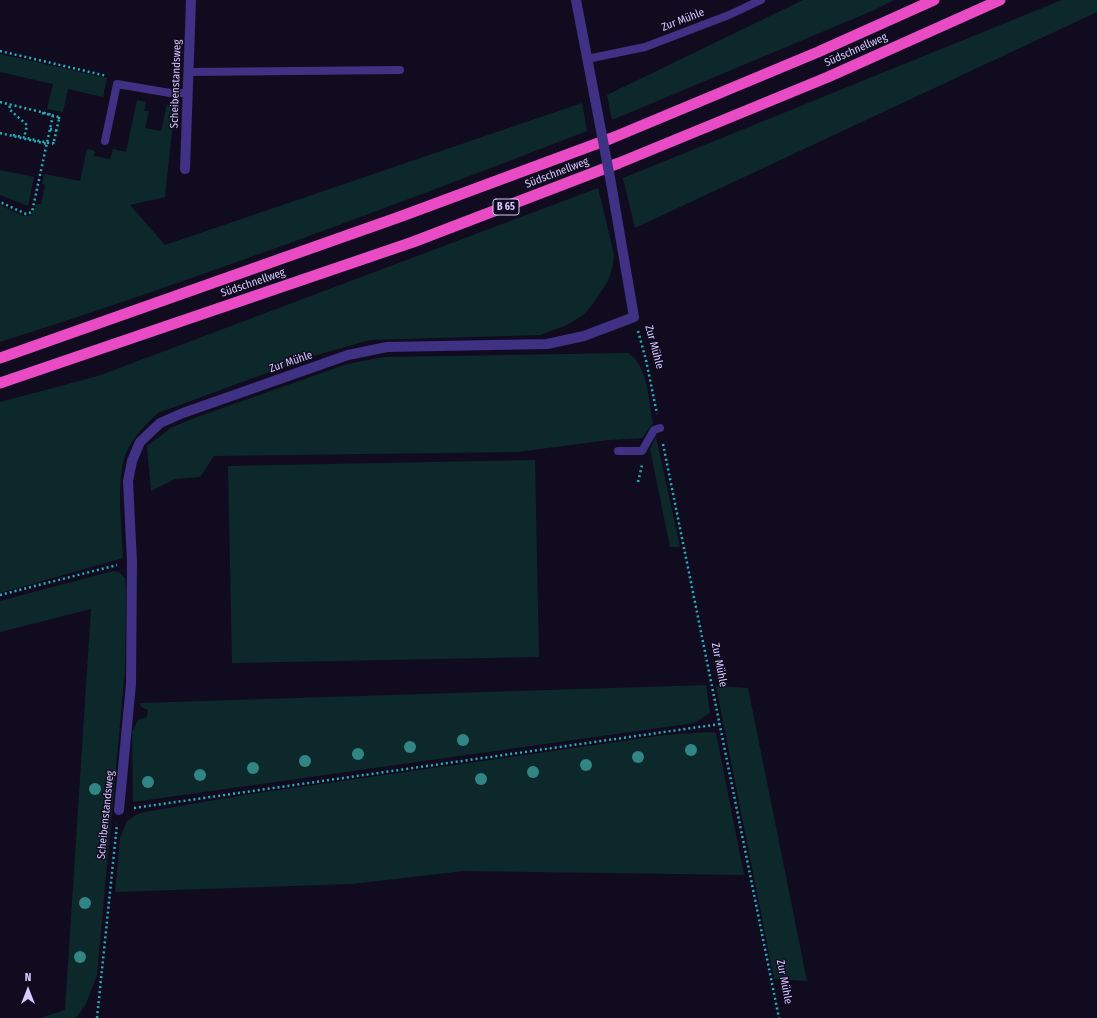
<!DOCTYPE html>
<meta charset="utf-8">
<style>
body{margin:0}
#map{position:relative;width:1097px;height:1018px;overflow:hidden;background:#110b20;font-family:"Fira Sans Condensed",sans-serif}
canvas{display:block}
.north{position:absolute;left:8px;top:970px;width:40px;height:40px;-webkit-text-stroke:3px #110b20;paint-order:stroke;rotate:0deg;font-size:11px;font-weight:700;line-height:16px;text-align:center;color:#d6caff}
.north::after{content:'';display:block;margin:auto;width:14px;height:18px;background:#d6caff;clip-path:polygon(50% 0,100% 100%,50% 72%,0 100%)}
</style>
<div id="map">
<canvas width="1097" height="1018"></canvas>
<div class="north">N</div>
</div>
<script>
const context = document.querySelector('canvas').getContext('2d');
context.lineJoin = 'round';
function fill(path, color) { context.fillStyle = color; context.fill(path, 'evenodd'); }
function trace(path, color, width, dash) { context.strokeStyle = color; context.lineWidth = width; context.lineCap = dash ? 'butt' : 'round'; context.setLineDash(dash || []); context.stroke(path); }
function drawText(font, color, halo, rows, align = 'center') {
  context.font = font + ' "Fira Sans Condensed",sans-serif'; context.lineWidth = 3; context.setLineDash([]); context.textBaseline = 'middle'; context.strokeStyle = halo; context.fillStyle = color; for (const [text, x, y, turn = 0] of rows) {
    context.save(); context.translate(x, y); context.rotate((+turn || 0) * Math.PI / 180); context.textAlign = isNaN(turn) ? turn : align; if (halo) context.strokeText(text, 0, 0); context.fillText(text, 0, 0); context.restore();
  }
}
fill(new Path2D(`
 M803,0H894L872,11L612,120L607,95Z
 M1062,0H1097V12L635,228L623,178Z
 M0,54L107,78L103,97L68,89L63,112L47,109L53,84L0,72Z
 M137,100L146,102L144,111H149L145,128L161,131L167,104L174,111L165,197L130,205L165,245L582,103L587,131C393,206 199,279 0,342V205L23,216H30L37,204H41L45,185L42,184L44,174L80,181L87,149L95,151L94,156L110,159L113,149L126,152Z
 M0,170L34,177L28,206L0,195Z
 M598,188L614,254L613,265L608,281L592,305L583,315L567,325L540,335L370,340L313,356L158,413C144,426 127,443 123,463C117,491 122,529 123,558L0,593V402L98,376Z
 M628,353C649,367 648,400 653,423L642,438L609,440L517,452L214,456L200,477L175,479L151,491L147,446L172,427L197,417L347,364L384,357Z
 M656,437L680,547H670L650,449Z
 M535,460L539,657L232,663L228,466Z
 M113,571L119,572L125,578L126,595L125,669L97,975L86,1004L76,1018H40L65,1010L91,609L0,632V601Z
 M706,685L710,713L694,723L133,802L132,732L138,720L147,717L148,710L141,707L140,703Z
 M716,686L748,688L807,981L774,979Z
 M708,732L716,733L744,875L464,871L352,884L115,892L120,838L127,821L139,813L244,795L665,735Z`), '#0d282b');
trace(new Path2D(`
 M0,51L107,76
 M0,102L53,115L32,212L26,214L0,202
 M10,106L9,109L27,125L24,138
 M59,119V117
 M50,129L58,131
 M0,133L47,144
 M53,144L54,141
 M638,331L646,360L657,414
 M663,444L779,1018
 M638,482L642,465
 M0,595L117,565
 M134,808L720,724
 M97,1018L117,824`), '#23b1ba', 2.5, [2, 3]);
trace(new Path2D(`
 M587,59L645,47L729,15L761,0
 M189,72L400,70
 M105,141L117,84L170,93H188
 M618,451H642L654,430L660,428`), '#3f3183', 8);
trace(new Path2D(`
 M576,0L595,99
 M185,169L191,0
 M119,810L131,684L132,562L128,481L132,461L140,442L160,423L183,413L348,355L387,347L547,344L584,336L634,317L611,183`), '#3f3183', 10);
trace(new Path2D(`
 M0,358L402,216L612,138L818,52L934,0
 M0,383L413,242L619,163L828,77L1000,0`), '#e94bc4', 11);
trace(new Path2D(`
 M42,113L59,117
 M13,135L53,144
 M54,141L59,119`), '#23b1ba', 2.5, [2, 3]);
trace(new Path2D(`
 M595,99L611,183`), '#3f3183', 10);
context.fillStyle = '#318584';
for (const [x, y] of [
 [463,740],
 [410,747],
 [691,750],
 [358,754],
 [638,757],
 [305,761],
 [586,765],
 [253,768],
 [533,772],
 [200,775],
 [481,779],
 [148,782],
 [95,789],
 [85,903],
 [80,957]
]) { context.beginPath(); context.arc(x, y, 6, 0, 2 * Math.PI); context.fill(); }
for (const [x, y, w] of [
 [506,207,26]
]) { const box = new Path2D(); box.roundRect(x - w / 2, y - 8, w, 16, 3); context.fillStyle = '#110b20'; context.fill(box); trace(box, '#d6caff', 1); }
drawText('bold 10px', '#d6caff', null, [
 ["B 65",506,207]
]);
drawText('11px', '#d6caff', '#110b20', [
 ["Zur Mühle",683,20,-21],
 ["Südschnellweg",856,50,-24],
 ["Scheibenstandsweg",176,84,-88],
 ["Südschnellweg",557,173,-21],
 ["Südschnellweg",253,283,-19],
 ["Zur Mühle",654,347,75],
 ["Zur Mühle",291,362,-19],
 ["Zur Mühle",719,665,79],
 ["Scheibenstandsweg",106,815,-84],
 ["Zur Mühle",784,982,79]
]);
</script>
